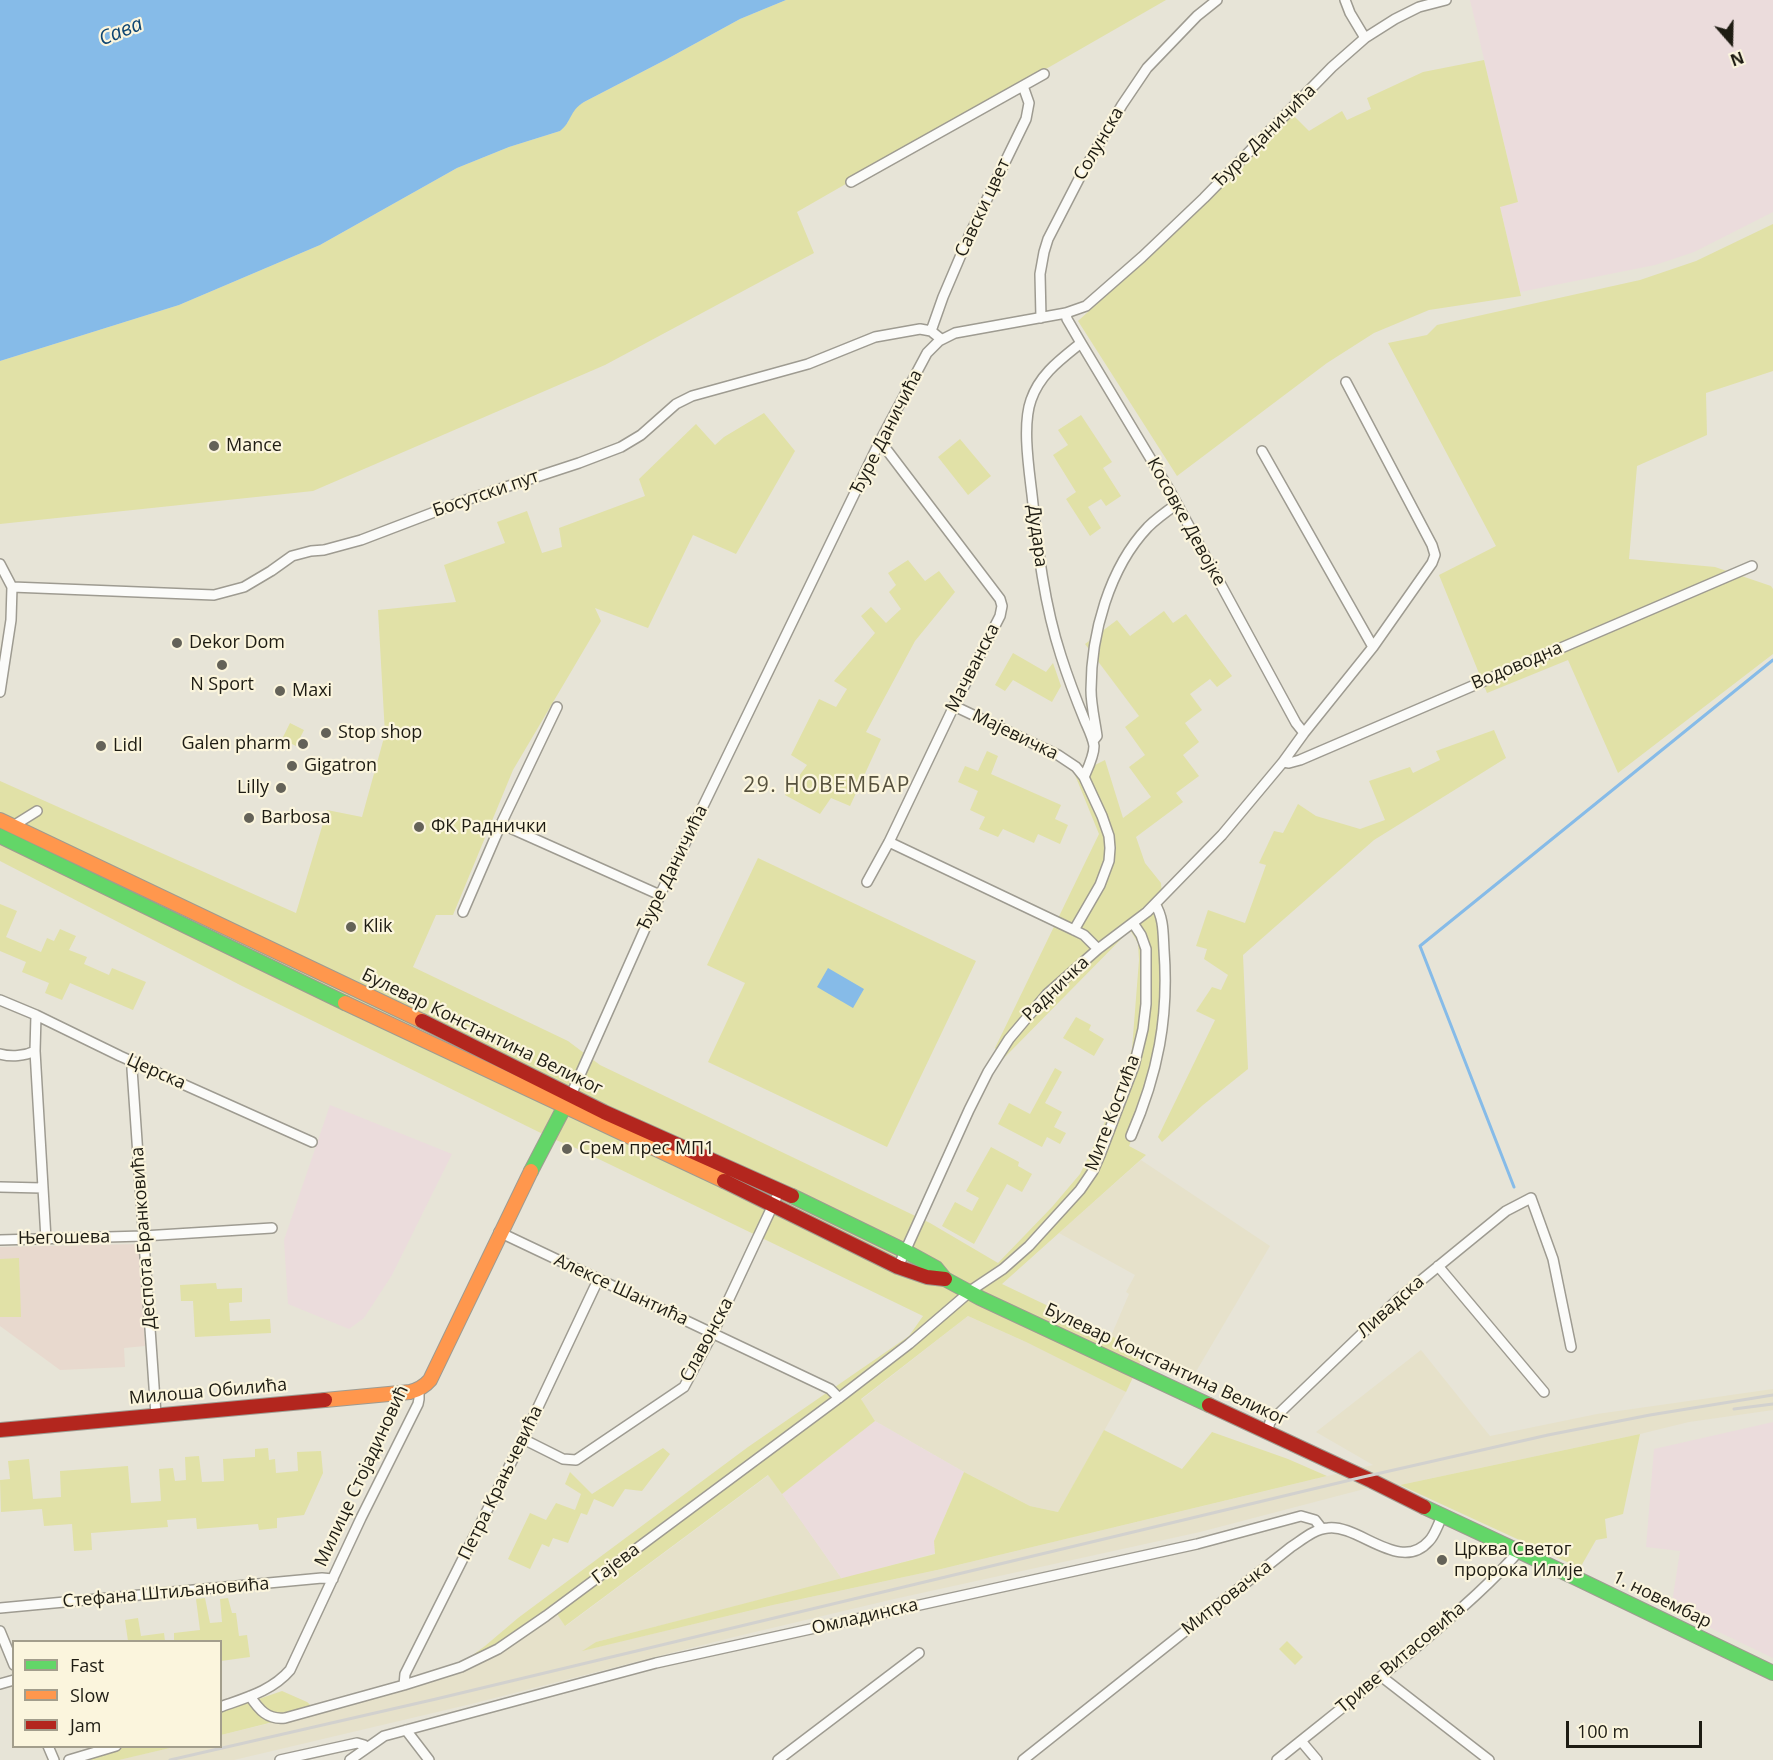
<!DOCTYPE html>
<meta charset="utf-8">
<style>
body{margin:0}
#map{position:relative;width:1773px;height:1760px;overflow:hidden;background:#e7e4d7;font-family:"Open Sans",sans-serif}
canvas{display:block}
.legend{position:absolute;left:12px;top:1640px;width:210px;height:108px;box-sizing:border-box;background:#fbf5dd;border:2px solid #a39e8c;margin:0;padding:8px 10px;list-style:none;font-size:18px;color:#1e1c13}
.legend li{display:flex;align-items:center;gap:12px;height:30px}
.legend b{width:30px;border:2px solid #a39e8c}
.north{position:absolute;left:1701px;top:12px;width:60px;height:60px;-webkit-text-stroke:4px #fbf5dd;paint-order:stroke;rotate:160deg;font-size:16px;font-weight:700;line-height:24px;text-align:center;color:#1e1c13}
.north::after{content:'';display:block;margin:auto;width:21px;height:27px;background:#1e1c13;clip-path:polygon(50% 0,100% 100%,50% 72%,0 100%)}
.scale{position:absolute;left:1566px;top:1721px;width:136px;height:27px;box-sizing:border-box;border:3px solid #1e1c13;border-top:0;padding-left:8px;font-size:18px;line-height:21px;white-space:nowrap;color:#1e1c13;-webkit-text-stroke:4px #fbf5dd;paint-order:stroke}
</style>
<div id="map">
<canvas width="1773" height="1760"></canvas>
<ul class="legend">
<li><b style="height:8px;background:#63d668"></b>Fast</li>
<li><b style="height:8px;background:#ff974d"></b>Slow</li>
<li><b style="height:8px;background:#b3261e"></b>Jam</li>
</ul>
<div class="north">N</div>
<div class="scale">100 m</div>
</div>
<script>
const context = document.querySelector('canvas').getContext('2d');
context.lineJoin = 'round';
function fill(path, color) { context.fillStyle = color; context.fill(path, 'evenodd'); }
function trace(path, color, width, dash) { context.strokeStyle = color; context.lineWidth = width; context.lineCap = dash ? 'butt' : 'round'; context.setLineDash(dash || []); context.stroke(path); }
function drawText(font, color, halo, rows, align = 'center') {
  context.font = font + ' "Open Sans",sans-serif'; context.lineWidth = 4.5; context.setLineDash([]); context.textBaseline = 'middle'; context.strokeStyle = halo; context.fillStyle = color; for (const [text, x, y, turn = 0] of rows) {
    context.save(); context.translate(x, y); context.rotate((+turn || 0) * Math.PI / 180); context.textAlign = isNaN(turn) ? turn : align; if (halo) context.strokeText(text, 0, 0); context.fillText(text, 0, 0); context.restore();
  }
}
fill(new Path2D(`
 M1141,1160L1270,1246L1194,1375L1111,1336L1129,1294L1126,1292L1135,1275L1059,1233Z
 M968,1316L1026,1342L1126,1392L1058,1512L1030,1506L964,1472L875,1421L861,1400Z
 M1421,1350L1490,1436L1597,1414L1773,1389V1410L1689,1422L1640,1434L1400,1485L1368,1488L1200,1532L894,1599L734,1637L471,1704L234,1760H118L173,1747L220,1746L221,1735L283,1720L493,1656L557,1614L566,1626L769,1475L842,1579L596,1642L584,1650L773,1605L937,1570L1373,1465L1316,1432Z`), '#e6e1ca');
fill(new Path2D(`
 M1470,0H1773V212L1694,252L1655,265L1520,292L1500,206L1518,202Z
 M330,1105L452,1154L392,1275L364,1318L349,1329L288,1304L284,1240Z
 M875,1421L964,1472L934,1541L935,1553L842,1579L782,1494Z
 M1773,1422V1658L1671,1609L1680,1551L1646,1547L1654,1449Z`), '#ebdcdc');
fill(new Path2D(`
 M139,1244L145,1346L124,1348L125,1367L60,1370L0,1326V1247Z`), '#e8d9ce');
fill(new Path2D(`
 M786,0H1166L797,212L814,253L605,365L313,491L0,524V361L179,305L320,245L457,168L509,147L560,131L568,122L571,113L577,106L584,102L667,59L740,19Z
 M1484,60L1518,202L1500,207L1521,296L1429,310L1374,333L1327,363L1177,476L1078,321L1183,225L1293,115L1309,131L1342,111L1347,120L1371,109L1367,98L1423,72Z
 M1773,224V371L1706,393L1707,435L1637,466L1629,559L1715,567L1771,586L1773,589V654L1618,773L1568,660L1487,693L1439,575L1496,546L1388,343L1427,335L1437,325L1640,280L1696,261Z
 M764,413L795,451L736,554L693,535L648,628L595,608L601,621L513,770L453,915H436L413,967L568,1041L600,1065L930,1223L998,1263L1052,1207L1080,1174L1102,1129L1121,1081L1132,1049L1139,960L1138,943L1130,930L1003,1059L995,1048L1099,834L1075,775L1105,760L1123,818L1151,797L1129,767L1145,755L1125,727L1139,716L1085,644L1117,620L1130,636L1164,611L1173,623L1186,614L1232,676L1217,687L1210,679L1190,694L1202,710L1185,723L1199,742L1183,755L1199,776L1176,793L1183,802L1136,837L1145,863L1161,883L1166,950L1167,1005L1146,1104L1129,1146L1146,1155L1002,1284L1145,1352L1126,1392L1026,1342L968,1316L861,1399L875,1421L782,1494L768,1475L565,1626L557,1614L493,1656L444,1676L485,1646L518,1618L565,1583L748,1447L909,1336L923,1316L578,1149L551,1138L242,986L0,861V781L296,913L327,810L362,817L385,734L378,610L456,602L444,565L505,543L497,522L527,511L542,553L562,547L559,528L645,496L639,479L696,424L715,445L724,437Z
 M1081,415L1112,462L1103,468L1121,496L1106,506L1101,499L1088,507L1101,528L1090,536L1066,499L1076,492L1053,455L1068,445L1058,430Z
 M960,439L991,476L968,495L938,457Z
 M908,560L925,581L939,571L955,592L915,641L866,732L881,739L850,806L831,798L820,814L785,795L807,765L791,755L819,699L836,707L847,689L834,681L875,633L861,616L871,607L886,623L901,609L889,592L896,585L888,573Z
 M1013,653L1046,672L1053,663L1061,686L1052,702L1013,680L1005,691L995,685Z
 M290,723L304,730L296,746L282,739Z
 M1494,730L1506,758L1374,840L1243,955L1248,1069L1203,1105L1162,1142L1158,1137L1215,1020L1196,1011L1212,987L1221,990L1228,975L1204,959L1207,949L1196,946L1208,910L1245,923L1266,865L1259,863L1274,831L1283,833L1298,804L1316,816L1360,829L1385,820L1369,781L1410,767L1413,773L1440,760L1436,751Z
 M987,751L998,756L991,774L1061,805L1055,819L1068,825L1060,844L1038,834L1034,843L1003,829L998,837L979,829L985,817L970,810L978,791L958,782L965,766L978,771Z
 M758,858L976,961L887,1147L708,1062L745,983L707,965Z
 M0,904L17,911L6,937L41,952L47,938L54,941L60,929L76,936L69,950L87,957L84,964L109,975L112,968L146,982L133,1010L70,983L62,1000L45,993L49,983L22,972L26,962L0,951Z
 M1076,1017L1091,1025L1089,1030L1104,1039L1094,1056L1063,1038Z
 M1055,1068L1062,1072L1045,1103L1062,1112L1054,1127L1066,1133L1060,1144L1047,1137L1042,1147L998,1124L1009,1103L1030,1114Z
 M991,1147L1019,1162L1018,1166L1032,1174L1022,1192L1007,1184L974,1244L942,1226L955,1202L972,1211L979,1198L966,1191Z
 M19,1258L21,1317H0V1259Z
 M216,1283L217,1289L242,1288V1302L229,1303L230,1321L270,1319L271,1333L195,1337L193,1301H181L180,1285Z
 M1104,1430L1182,1469L1212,1432L1288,1459L1327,1476L937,1570L773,1605L582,1651L596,1642L935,1554L934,1541L964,1472L1030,1506L1058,1512Z
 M1640,1434L1623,1514L1605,1519L1607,1538L1596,1540L1580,1568L1400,1485Z
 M268,1448L269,1460L275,1459L276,1473L298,1471L297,1452L321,1451L323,1473L304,1515L277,1518V1528L259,1530L258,1524L197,1529L196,1518L167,1520L168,1527L91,1533L92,1550L74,1551L72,1524L44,1526L42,1509L1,1512L0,1480L10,1479L8,1461L29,1459L33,1499L61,1497L60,1471L128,1466L131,1503L161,1501L159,1469L173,1468L175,1481L186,1480L185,1457L199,1456L202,1482L224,1481L223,1459L255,1457V1449Z
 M663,1448L670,1454L642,1491L625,1489L613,1507L594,1499L587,1515L581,1513L568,1543L553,1538L549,1547L542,1544L530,1569L508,1559L530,1513L546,1520L556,1503L575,1510L581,1494L565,1484L570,1472L592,1494Z
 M205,1598L210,1623L222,1622L220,1599L228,1598L232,1613H236L239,1636L247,1635L250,1657L221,1661L220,1642L128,1641L125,1620L138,1618L141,1636L164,1633L165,1641L174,1640V1633L200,1630L196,1599Z
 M1287,1641L1303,1657L1295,1665L1279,1649Z
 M282,1691L307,1702L317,1711L221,1735V1712Z
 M124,1747H174L119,1760H81Z`), '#e1e1a7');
fill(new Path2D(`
 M0,0H786L740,19L667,59L584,102C569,111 572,122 560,131L509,147L457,168L320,245L179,305L0,361Z
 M828,968L864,989L853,1008L817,987Z`), '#86bbe8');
trace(new Path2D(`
 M1514,1187L1420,946L1773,660`), '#86bbe8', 3);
const street = new Path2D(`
 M1345,0L1350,13L1365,38
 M851,182L1044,74
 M1066,313L1067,319L1081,343L1170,491L1296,723L1304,733
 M1041,318L1040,274L1044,252L1048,239L1081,175L1122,105L1147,68L1197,16L1217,0
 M931,331L943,297L969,236L1026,119L1029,103L1023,86
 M1081,343C1060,360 1040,374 1031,400C1022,425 1029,469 1032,495C1038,550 1044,604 1061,656C1068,678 1076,699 1085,721C1088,728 1093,738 1094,746C1094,756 1088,768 1084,777
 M1262,451L1373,647
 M0,564L12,587L11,620L0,692
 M12,587L214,595L244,587L271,571L292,556L311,551L324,550L361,540L466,500L579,463L621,447L641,435L676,404L692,396L808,364L875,337L920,329L931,331L941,339
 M954,706L1058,755L1076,767L1084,777L1102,816L1109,836L1110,848L1109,861L1100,885L1074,930
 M1093,741L1097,736C1095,721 1091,705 1091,690C1091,634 1109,568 1148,527C1157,518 1167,511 1177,504
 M1283,762L1289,763L1300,760L1752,566
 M501,824L660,895
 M13,826L37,811
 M889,842L1074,930L1084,935L1098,949
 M867,882L889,842L954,706L1000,616L1002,606L1000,599L880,441
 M463,912L501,824L557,707
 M0,1000L36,1015L120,1056L312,1142
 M36,1015L35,1051L46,1239
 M0,1054C11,1057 25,1056 35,1051
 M134,1062L132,1069L156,1415
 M571,1095L660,895L880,441L927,353L939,341L955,333L1066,313L1086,306L1142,257L1204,198L1332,67L1365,38L1395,19L1419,7L1446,0
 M1131,1136C1158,1074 1169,1017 1164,950C1163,934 1164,918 1155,904
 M0,1187L42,1188
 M499,1232L830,1389L839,1398
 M0,1240L143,1236L272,1228
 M1438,1266L1544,1392
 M898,1267L969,1110L988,1072L1009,1039L1047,994L1098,949L1147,912L1222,835L1283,762L1304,733L1373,647L1432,563L1435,555L1432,545L1346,382
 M1267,1433L1270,1422L1397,1300L1506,1211L1531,1198L1553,1259L1571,1347
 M523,1439L563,1459L576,1460L684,1387L713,1333L780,1190
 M0,1608L322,1578L333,1579
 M0,1631L14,1665
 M1382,1677L1489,1760
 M0,1684L14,1680
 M404,1685L405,1674L523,1439L598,1280
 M250,1696C259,1710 268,1720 285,1718L404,1685L461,1667L498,1649L546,1616L839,1398L909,1344L973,1289L1003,1269L1029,1246L1080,1190L1093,1171L1100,1155L1134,1066L1143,1029L1146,1004V949L1141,935L1133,923
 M220,1707C245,1698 272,1691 290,1670L361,1518L418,1404L419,1399V1389
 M406,1730L429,1760
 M1301,1741L1317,1760
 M48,1746L54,1760
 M69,1760L116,1746
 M280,1760L357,1743L364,1745L367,1748
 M350,1760L384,1736L656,1663L1197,1544L1301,1516L1315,1520L1322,1529
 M778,1760L919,1653
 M1023,1760L1291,1547C1302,1540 1314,1529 1328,1528C1359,1524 1400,1574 1429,1541C1435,1535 1438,1524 1442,1517
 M1277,1760C1329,1718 1382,1677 1433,1633C1463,1607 1493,1581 1519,1551`);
const fast = new Path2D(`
 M0,836L345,1003
 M531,1171L568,1100
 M792,1196L905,1251L936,1268L945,1279L980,1298L1209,1405
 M1424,1507L1576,1578L1773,1673`);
const slow = new Path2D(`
 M0,820L422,1021
 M345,1003L724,1181
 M325,1400L410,1392C418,1390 424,1387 430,1380L531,1171`);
const jam = new Path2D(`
 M422,1021L604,1112L792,1196
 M724,1181L898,1267L927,1277L945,1279
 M1209,1405L1372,1481L1424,1507
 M0,1430L325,1400`);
trace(street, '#9e9b91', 12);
trace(fast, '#9e9b91', 16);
trace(slow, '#9e9b91', 16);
trace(jam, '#9e9b91', 16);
trace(street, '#fbfbf9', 9);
trace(fast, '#63d668', 14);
trace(slow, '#ff974d', 14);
trace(jam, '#b3261e', 14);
trace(new Path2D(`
 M1734,1409L1773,1404
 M170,1760L436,1699L1363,1477L1548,1435L1650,1415L1773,1395`), '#d2d1ce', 3);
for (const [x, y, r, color] of [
 [214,446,6,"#646258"],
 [177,643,6,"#646258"],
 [222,665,6,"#646258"],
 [280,691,6,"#646258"],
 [326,733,6,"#646258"],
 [303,744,6,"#646258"],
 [101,746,6,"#646258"],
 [292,766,6,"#646258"],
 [281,788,6,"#646258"],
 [249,818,6,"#646258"],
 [419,827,6,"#646258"],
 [351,927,6,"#646258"],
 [567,1149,6,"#646258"],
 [1442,1560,6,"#646258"]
]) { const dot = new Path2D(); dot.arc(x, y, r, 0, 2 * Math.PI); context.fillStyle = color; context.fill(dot); trace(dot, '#fbf5dd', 2); }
drawText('18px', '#1e1c13', '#fbf5dd', [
 ["Ђуре Даничића",1265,136,-45],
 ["Солунска",1099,144,-60],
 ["Савски цвет",983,208,-65],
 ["Ђуре Даничића",887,432,-63],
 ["Босутски пут",486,494,-19],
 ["Косовке Девојке",1186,522,61],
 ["Дудара",1037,536,83],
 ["Водоводна",1517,666,-23],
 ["Мачванска",973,668,-63],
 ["Мајевичка",1015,735,26],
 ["Ђуре Даничића",673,868,-64],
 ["Радничка",1056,989,-44],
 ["Булевар Константина Великог",482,1032,26],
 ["Церска",156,1072,24],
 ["Мите Костића",1113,1113,-69],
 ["Његошева",64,1238,-1],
 ["Деспота Бранковића",144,1238,-94],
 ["Алексе Шантића",621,1290,25],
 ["Ливадска",1391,1307,-42],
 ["Славонска",707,1340,-62],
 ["Булевар Константина Великог",1166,1365,25],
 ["Милоша Обилића",208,1392,-5],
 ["Милице Стојадиновић",362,1476,-65],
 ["Петра Крањчевића",501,1483,-64],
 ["Гајева",616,1564,-37],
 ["Стефана Штиљановића",166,1593,-5],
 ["Митровачка",1227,1598,-38],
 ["1. новембар",1662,1600,26],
 ["Омладинска",865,1617,-13],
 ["Триве Витасовића",1401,1658,-40]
]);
drawText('18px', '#1e1c13', '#fbf5dd', [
 ["Mance",226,446],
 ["Dekor Dom",189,643],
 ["N Sport",222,685,"center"],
 ["Maxi",292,691],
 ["Stop shop",338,733],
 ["Galen pharm",291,744,"right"],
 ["Lidl",113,746],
 ["Gigatron",304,766],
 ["Lilly",269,788,"right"],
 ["Barbosa",261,818],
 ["ФК Раднички",431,827],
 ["Klik",363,927],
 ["Срем прес МП1",579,1149],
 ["Црква Светог",1454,1550],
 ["пророка Илије",1454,1571]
], 'left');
drawText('italic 20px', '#0d4572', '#fbf5dd', [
 ["Сава",121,32,-22]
]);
context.letterSpacing = '1.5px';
drawText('21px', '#57523e', '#fbf5dd', [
 ["29. НОВЕМБАР",827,786]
]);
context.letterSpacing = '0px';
</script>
